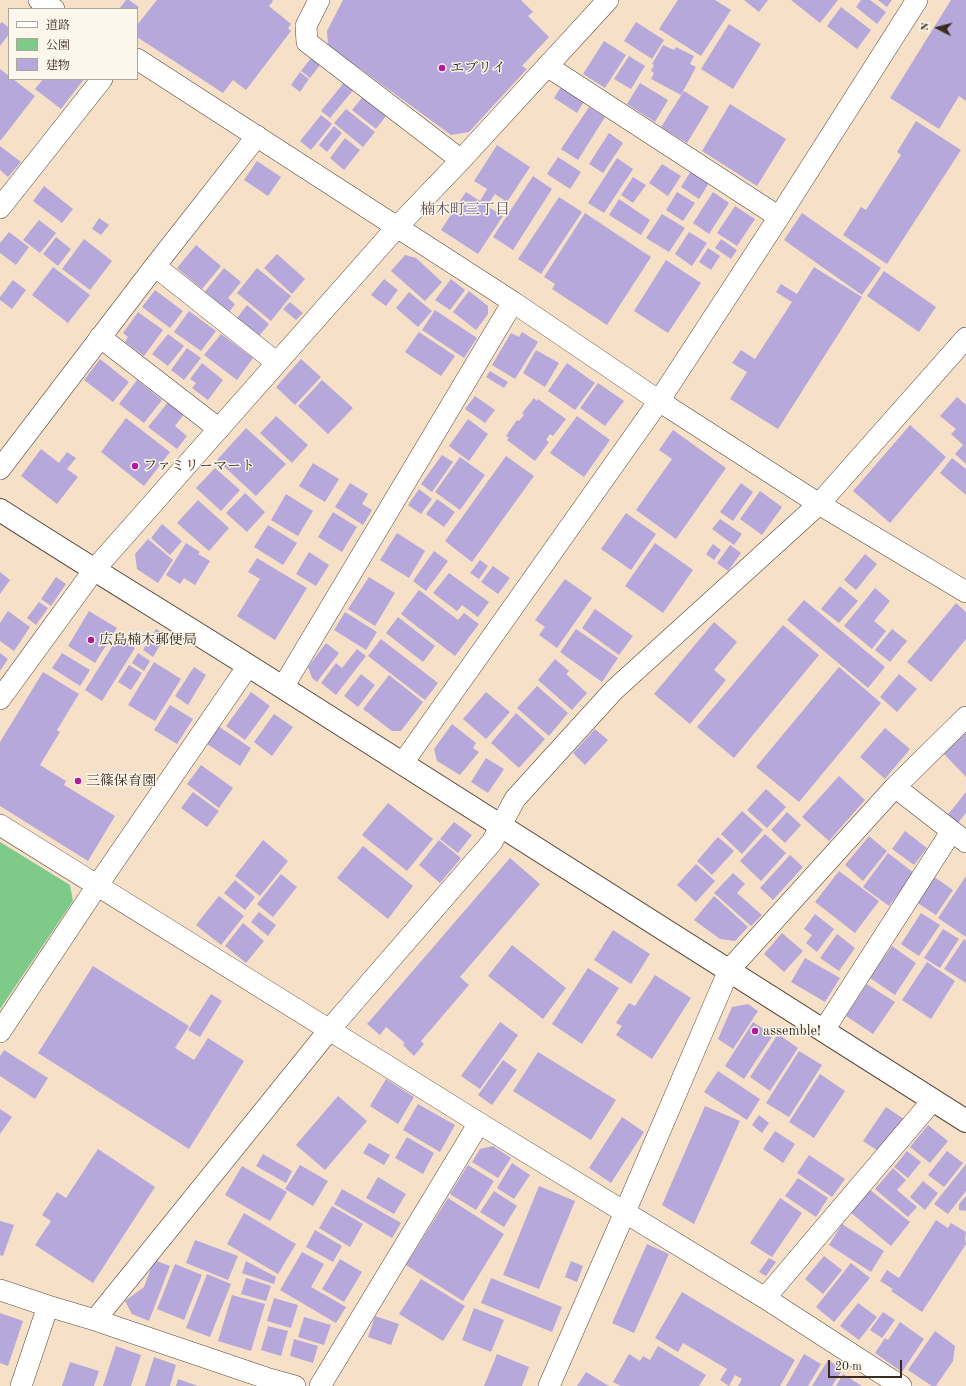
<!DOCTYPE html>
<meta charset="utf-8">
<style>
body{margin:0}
#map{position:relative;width:966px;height:1386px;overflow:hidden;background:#f6e1c8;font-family:"Old Standard TT","Noto Serif JP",serif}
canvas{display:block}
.legend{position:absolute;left:8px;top:8px;width:130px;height:72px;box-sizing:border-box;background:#fbf7ec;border:1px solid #aea59a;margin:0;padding:5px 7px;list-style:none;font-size:12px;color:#3b2a1e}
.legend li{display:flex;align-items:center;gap:8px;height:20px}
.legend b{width:20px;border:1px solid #aea59a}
.north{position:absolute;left:918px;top:8px;width:40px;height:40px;-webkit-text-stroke:3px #fbf7ec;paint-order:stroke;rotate:276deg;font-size:11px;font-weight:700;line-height:16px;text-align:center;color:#3b2a1e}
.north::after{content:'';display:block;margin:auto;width:14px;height:18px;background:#3b2a1e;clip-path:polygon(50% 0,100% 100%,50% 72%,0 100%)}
.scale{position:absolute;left:828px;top:1360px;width:74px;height:18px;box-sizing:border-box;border:2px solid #3b2a1e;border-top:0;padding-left:5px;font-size:12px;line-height:14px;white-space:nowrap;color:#3b2a1e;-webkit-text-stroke:3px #fbf7ec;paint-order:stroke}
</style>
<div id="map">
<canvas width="966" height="1386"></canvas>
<ul class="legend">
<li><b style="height:5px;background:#fff"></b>道路</li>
<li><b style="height:11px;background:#7dca89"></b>公園</li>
<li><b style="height:11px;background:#b6a8da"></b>建物</li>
</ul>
<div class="north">N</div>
<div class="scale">20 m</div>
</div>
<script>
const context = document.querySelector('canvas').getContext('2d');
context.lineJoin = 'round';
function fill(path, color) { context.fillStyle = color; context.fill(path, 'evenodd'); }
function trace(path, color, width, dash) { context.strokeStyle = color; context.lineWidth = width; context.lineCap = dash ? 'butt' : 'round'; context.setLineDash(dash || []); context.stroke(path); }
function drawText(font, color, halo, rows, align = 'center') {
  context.font = font + ' "Old Standard TT","Noto Serif JP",serif'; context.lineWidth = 3; context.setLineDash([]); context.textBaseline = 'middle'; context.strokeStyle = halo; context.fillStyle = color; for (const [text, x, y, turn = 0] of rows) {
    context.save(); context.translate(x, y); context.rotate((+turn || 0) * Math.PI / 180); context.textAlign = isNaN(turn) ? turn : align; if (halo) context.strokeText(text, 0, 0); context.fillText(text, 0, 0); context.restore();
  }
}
fill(new Path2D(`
 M0,842L70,885L73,901L0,1009Z`), '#7dca89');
fill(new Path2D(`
 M126,0H129L139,7L137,9H119Z
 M157,0H272L273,1L269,6L291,24L288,28L291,31L246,90L233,80L223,93L137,37V25Z
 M343,0H521L533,12L528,16L549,37L522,66L527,69L469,132L451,135L328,45L327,31Z
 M678,0H715L731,10L701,56L659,29Z
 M744,0H768L759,12Z
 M791,0H838L820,23Z
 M861,0H870L886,12L877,24L856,7Z
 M878,0H892L887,7Z
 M951,0H966V101L959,96L939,129L890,98Z
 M841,7L871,30L857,49L827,26Z
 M2,22L9,28V34L0,46V24Z
 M636,22L664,40L652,59L624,41Z
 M729,24L761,44L733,89L701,69Z
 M604,41L626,55L605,88L583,74Z
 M663,45L674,50L676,47L694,56L690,64L696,67L681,95L651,79L654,73L651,71L654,65L652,64Z
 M629,56L645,66L631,89L614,79Z
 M311,58L320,65L310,78L301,71Z
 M0,69L9,76V79H13L35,96L1,140H0Z
 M300,72L309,79L300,92L291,85Z
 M43,79H84L61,109L35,89Z
 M346,80L355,88L330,118L321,111Z
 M640,83L668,100L655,122L627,104Z
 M562,85L585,100L577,113L554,98Z
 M684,91L709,107L687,143L661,127Z
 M366,93L389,112L376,129L352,110Z
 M730,104L786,139L757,186L702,151Z
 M589,107L605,117L578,160L561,149Z
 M346,109L375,132L363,147L334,123Z
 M321,115L332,124L311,150L300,141Z
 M916,121L961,150L887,264L843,235L861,207L866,210L901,155L897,152Z
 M334,126L342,133L327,152L319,145Z
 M609,133L623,143L603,173L589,164Z
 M345,138L360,150L344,170L330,158Z
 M497,145L530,167L507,202L495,194L487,206L503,216L478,254L441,230L466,192L480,201L487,189L474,181Z
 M0,146L21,162L8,177L0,170Z
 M558,157L581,172L570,189L547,174Z
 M617,158L633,169L604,213L588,203Z
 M257,161L281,177L268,196L244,180Z
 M662,164L681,176L668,196L649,183Z
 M691,171L709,183L699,199L681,187Z
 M533,176L552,189L513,250L493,237Z
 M633,177L646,185L633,203L621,195Z
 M44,186L73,209L62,223L33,201Z
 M677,192L695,203L683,221L666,210Z
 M713,192L729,203L709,234L693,223Z
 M559,197L582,212L541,274L518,259Z
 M619,199L650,220L641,235L609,215Z
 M735,206L755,219L737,246L717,233Z
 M585,213L651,257L607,325L552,289L555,284L544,277Z
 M802,213L881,268L862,295L784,240Z
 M662,214L685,228L669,252L646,238Z
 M99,218L109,225L101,235L92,229Z
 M39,220L56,233L40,253L23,240Z
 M9,232L29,247L16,265L0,253V243Z
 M689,232L707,243L692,266L675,254Z
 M56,237L71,249L58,266L43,254Z
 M84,239L112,261L90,290L62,269Z
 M721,239L737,250L731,259L715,248Z
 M196,245L221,266L202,289L177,268Z
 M708,248L720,256L711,270L699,262Z
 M277,254L305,279L292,294L264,268Z
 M405,255L416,258L442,282L425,301L391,271Z
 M666,260L701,283L668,333L634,311Z
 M53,267L90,295L68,323L32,295Z
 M814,267L862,297L778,429L730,399L747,372L732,363L741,350L755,359L792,302L776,292L781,284L797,294Z
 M224,268L241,282L228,298L235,304L228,314L203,294Z
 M257,268L291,296L271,321L237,293Z
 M884,271L936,307L919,332L867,296Z
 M384,279L398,290L386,306L371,295Z
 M451,279L465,290L450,310L435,300Z
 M13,280L26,290L12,309L0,300V297Z
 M155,290L183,311L170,328L142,307Z
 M469,291L488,306V314L476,330L453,312Z
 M409,292L432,311L418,327L396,308Z
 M290,302L303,313L296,320L283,309Z
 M247,305L269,324L259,336L237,318Z
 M435,310L477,338L464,358L422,330Z
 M189,311L216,331L201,351L174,332Z
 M138,312L163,330L144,356L125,342L128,337L123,333Z
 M419,332L455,356L441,376L405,352Z
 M522,332L538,342L515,379L492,365L511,333L519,337Z
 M168,334L184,346L168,366L152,354Z
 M221,334L253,358L237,380L204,355Z
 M187,348L201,358L184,380L171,370Z
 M536,350L559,363L545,387L523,373Z
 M100,359L129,382L113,402L84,380Z
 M301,359L321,377L295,405L276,387Z
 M202,363L223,380L208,400L192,388L196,383L190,379Z
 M567,363L595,383L575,410L548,391Z
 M490,371L508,382L504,388L486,377Z
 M137,380L162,400L144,423L119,404Z
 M322,380L353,408L328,434L298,406Z
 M598,383L624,401L605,426L580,408Z
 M475,396L495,410L485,423L465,409Z
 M957,397L966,405V464L955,454L963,445L951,434L956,429L940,416Z
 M534,398L537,401L538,399L566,419L553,436L550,434L546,440L549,442L535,461L507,440L509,438L506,436L517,420L519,421L524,415L522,413Z
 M169,401L185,413L175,426L187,436L177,449L148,427Z
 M276,416L308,445L292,463L260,433Z
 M577,416L610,440L584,477L550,453Z
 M126,418L170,452L144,486L101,452Z
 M468,419L488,434L469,461L449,446Z
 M910,425L946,457L890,523L853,491Z
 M246,428L286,464L256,496L217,460Z
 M673,430L726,468L676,539L636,510L672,459L659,450Z
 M41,449L59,463L67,452L76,458L67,469L78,477L57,504L21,476Z
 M442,455L453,462L432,492L421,484Z
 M506,456L534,476L472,562L445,541Z
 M460,457L485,475L460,510L435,492Z
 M952,458L966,469V495L940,473Z
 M313,463L339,479L325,502L299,486Z
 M215,468L240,490L221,511L196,488Z
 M350,483L368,494L362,504L372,510L363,525L335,507Z
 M741,483L753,492L733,521L720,512Z
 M419,489L432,499L421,514L408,505Z
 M760,491L782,507L762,535L740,519Z
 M245,493L265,512L247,532L226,513Z
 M286,494L313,511L298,536L271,520Z
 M437,499L455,512L444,527L426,514Z
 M198,500L229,528L209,551L177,523Z
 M333,512L357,527L342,552L318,537Z
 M626,513L656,534L631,570L601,549Z
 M720,519L742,534L734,545L712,529Z
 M162,524L182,541L170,555L151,538Z
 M268,525L297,543L283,565L254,547Z
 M397,533L425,551L409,578L380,560Z
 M148,539L173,560L158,583L137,569L135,554Z
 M186,543L200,552L198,554L210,561L195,585L184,578L180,584L166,575Z
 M655,543L693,570L663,613L625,586Z
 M713,544L721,550L714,560L706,554Z
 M730,545L741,553L728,571L717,563Z
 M434,551L448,561L426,591L413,581Z
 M309,552L329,565L316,586L296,574Z
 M865,554L877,564L856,590L844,580Z
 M257,558L307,588L275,640L237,616L260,579L248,572Z
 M480,560L488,566L479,579L470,573Z
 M493,566L510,578L498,594L481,582Z
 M0,572L10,580L0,594Z
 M449,573L489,602L478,617L462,605L457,611L433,593Z
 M56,577L66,584L51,606L41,599Z
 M369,577L395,593L375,626L348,609Z
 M565,579L592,598L557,648L539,635L545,627L535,620Z
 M840,586L858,601L839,623L821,609Z
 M875,588L890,601L874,621L886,631L872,649L844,626Z
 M419,590L458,620L464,613L479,624L455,656L401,614Z
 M804,600L885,667L868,688L787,620Z
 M39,602L48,608L36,625L27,618Z
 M956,603L966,612V639L931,682L907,662Z
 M595,609L633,636L619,655L582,628Z
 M8,611L30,627L14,651L0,641V623Z
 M89,611L117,628L95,663L68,646Z
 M345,612L377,632L366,650L334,630Z
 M398,617L435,646L423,662L386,633Z
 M714,622L737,642L714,670L726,680L690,724L654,694Z
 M783,625L819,655L734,758L697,727Z
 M156,629L166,635L153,657L143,650Z
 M576,629L618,658L602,682L560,652Z
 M892,629L907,641L890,662L875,650Z
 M118,637L135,648L102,701L85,690Z
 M381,639L438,683L425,700L368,656Z
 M326,643L339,653L317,682L312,678L308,667Z
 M357,649L366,656L336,695L321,683L336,663L342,668Z
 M0,653L8,659L0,671Z
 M62,653L90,670L80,686L52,668Z
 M138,653L150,661L144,671L132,663Z
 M555,659L569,671L566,674L587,693L572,710L538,680Z
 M154,662L181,679L155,721L128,705Z
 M129,665L142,673L131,690L118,682Z
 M194,667L206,675L188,705L175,696Z
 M839,667L881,703L799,802L756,767Z
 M43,672L79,694L57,730L60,732L40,765L66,781L64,785L115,816L88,861L0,806V742Z
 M361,674L375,685L358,707L344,696Z
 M899,674L917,689L897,712L880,697Z
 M389,675L423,702L401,731H392L363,709Z
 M537,686L568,713L549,736L517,708Z
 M251,692L270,706L245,740L226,726Z
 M486,692L510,712L486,739L463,719Z
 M170,705L193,719L177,744L154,730Z
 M516,713L545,739L519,768L491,743Z
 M274,714L293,727L272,756L254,742Z
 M452,724L476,743L473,748L479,752L460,775L437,761L434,749Z
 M218,726L251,748L240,766L207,744Z
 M885,728L910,749L885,779L860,757Z
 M595,729L608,740L585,765L573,753Z
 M966,733V777L944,754Z
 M486,758L504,769L488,793L471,782Z
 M201,765L233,788L219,808L187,784Z
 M839,776L865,800L829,841L802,817Z
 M766,789L786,807L767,828L747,810Z
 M193,792L219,811L207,827L181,808Z
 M966,792V813L957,824L946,817Z
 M388,803L433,839L407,871L362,835Z
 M742,811L763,830L742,854L721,834Z
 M787,812L801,825L785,843L771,830Z
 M454,822L472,835L458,853L440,839Z
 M905,831L927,848L914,865L892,849Z
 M765,834L786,853L761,881L740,861Z
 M869,836L887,851L863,881L845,865Z
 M718,837L734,851L712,875L697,861Z
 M263,840L288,861L260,896L235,876Z
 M439,840L461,858L440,883L419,865Z
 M363,846L413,886L388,919L337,878Z
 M888,853L914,873L889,906L863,887Z
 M790,855L803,867L773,900L760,888Z
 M510,858L540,884L460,977L469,985L421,1041L424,1044L414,1056L403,1045L405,1043L386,1027L380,1035L367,1024Z
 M696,864L715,881L696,902L677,885Z
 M839,871L879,901L855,933L815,902Z
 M733,873L745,884L737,893L762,915L751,926L714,893Z
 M281,874L297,887L273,917L257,904Z
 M933,876L953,890L936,915L916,902Z
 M966,876V937L938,918Z
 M235,880L255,897L245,910L224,893Z
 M219,896L244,916L221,945L196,925Z
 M714,896L748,927L735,941L720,939L694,920Z
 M259,912L276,925L268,936L251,922Z
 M921,913L940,925L919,956L901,944Z
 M815,914L834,929L817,952L806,943L812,935L804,929Z
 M243,923L264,941L246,963L225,946Z
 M943,929L959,939L940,968L924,958Z
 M613,930L650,954L631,984L594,960Z
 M782,933L803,951L784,972L764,954Z
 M837,934L855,948L839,971L820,958Z
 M964,939L966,941V983L944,969Z
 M512,945L566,988L543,1019L488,976Z
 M892,946L916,963L895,995L870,978Z
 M805,958L840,978L825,1002L791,982Z
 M927,962L955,981L931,1019L902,1000Z
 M93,966L189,1026L175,1048L194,1060L208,1038L244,1061L189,1149L38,1053Z
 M588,968L619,988L582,1044L552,1024Z
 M655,975L691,998L652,1059L616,1035L622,1026L616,1023L629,1003L635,1006Z
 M867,984L895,1002L873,1034L846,1016Z
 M211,994L222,1001L200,1037L188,1030Z
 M748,1004L758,1011L733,1049L718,1039L732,1007Z
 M500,1022L518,1035L480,1089L461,1076Z
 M753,1022L773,1035L744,1079L725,1066Z
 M778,1034L798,1048L770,1091L750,1077Z
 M4,1050L48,1078L35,1099L0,1076V1056Z
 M799,1051L822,1065L789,1117L766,1103Z
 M538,1052L616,1100L591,1140L513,1091Z
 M503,1060L517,1070L492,1105L478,1095Z
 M718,1071L760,1099L747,1120L704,1092Z
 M820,1074L845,1091L814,1138L789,1122Z
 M386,1079L414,1097L398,1124L370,1106Z
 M338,1096L367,1121L325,1170L296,1145Z
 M418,1104L455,1125L440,1152L403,1130Z
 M705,1106L740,1121L694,1224L662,1205Z
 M886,1107L904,1119L878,1151L863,1141Z
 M0,1109L12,1117L0,1134Z
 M759,1115L769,1123L762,1133L752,1125Z
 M622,1117L644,1132L611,1183L589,1168Z
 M928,1125L948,1141L930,1163L910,1147Z
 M775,1131L795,1144L783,1163L763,1149Z
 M407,1137L434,1153L423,1174L395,1158Z
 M369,1143L390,1155L384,1165L363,1153Z
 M493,1146L511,1158L498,1178L472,1162L480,1149Z
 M98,1149L155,1187L93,1283L35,1245L51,1221L42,1215L57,1192L66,1198Z
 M907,1151L921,1162L908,1178L894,1167Z
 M947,1151L963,1163L944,1187L928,1175Z
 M263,1154L292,1171L286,1183L256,1166Z
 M809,1155L845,1179L832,1197L797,1173Z
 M512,1163L530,1175L514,1199L497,1188Z
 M966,1164V1191L948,1214L934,1204Z
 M300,1165L328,1181L313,1206L285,1189Z
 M468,1165L494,1181L476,1210L450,1194Z
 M242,1166L287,1192L270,1221L225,1195Z
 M893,1168L906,1180L897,1190L917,1207L908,1217L875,1189Z
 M378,1177L406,1194L394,1214L366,1198Z
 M798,1178L828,1198L816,1217L785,1196Z
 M923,1181L938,1193L925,1210L910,1197Z
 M539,1186L575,1201L539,1289L503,1275Z
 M342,1189L401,1223L392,1238L334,1204Z
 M869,1189L910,1222L891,1246L850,1212Z
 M494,1191L517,1206L504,1227L480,1212Z
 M966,1196V1211L959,1210V1204Z
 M448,1198L504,1234L463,1301L406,1265Z
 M780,1198L802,1213L772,1257L750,1243Z
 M332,1206L363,1224L350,1247L319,1228Z
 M244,1213L296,1244L278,1274L227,1244Z
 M936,1220L948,1228L951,1223L966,1232L965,1239L966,1244L922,1312L891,1291L893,1289L880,1281L887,1270L899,1278Z
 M0,1221L14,1225L3,1256L0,1255Z
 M842,1224L884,1251L871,1272L829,1245Z
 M315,1230L342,1246L333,1262L306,1247Z
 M195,1240L238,1256L228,1280L186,1263Z
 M647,1244L669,1254L634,1333L612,1323Z
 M302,1252L324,1264L311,1287L346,1307L336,1323L280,1290Z
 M824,1256L842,1270L823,1294L805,1279Z
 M769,1258L776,1262L766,1276L759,1272Z
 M340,1259L362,1272L344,1302L322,1289Z
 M154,1260L170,1266L149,1321L132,1314L125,1301L144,1287Z
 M246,1261L276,1277L274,1284L242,1273Z
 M571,1261L583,1266L577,1282L565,1277Z
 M851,1263L870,1278L834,1322L816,1307Z
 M175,1264L202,1275L184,1320L157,1309Z
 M207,1274L231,1284L210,1337L186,1328Z
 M246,1278L271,1286L266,1301L241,1294Z
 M491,1278L562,1307L552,1332L481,1303Z
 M421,1279L465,1306L443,1341L399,1314Z
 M682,1292L795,1360L780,1386H738L742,1379L735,1375L729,1386L720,1380L727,1369L683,1343L678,1352L655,1338Z
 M232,1295L265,1304L251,1351L218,1341Z
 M274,1298L298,1305L291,1328L267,1321Z
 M858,1303L877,1317L859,1340L840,1326Z
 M474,1308L504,1320L491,1352L462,1340Z
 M883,1312L895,1320L882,1338L870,1330Z
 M0,1313L23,1321L8,1366L0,1363Z
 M375,1316L399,1324L391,1345L368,1337Z
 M304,1317L331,1325L324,1345L298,1337Z
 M900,1322L924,1339L902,1372L875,1353L885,1338L888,1340Z
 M268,1326L288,1331L281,1356L261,1350Z
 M935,1331L955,1346L953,1361L936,1386H932L908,1370Z
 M294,1339L318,1346L313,1363L290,1356Z
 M116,1346L141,1355L131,1386H103Z
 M658,1346L706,1375L699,1386H621L613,1382L629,1354L640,1361L643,1356L650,1360Z
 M497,1354L529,1367L522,1386H484Z
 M804,1354L821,1364L808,1386H786Z
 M154,1357L176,1365L170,1386H145Z
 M828,1360L843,1369L832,1386H812Z
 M70,1362L99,1371L94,1386H62Z
 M586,1372L609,1386H577Z
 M843,1374L862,1386H836Z
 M178,1379L198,1386H176Z`), '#b6a8da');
const minor = new Path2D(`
 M39,0L54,9
 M319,0L306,26L307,42L461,160
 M137,59L513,302L659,401L819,504L966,592
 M547,66L779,217
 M0,208L102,79
 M155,266L277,363
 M100,337L219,429
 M0,469L155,266L257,136
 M283,687L513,302
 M0,699L94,570L397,227L461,160L608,0
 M402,764L659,401L779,217L917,0
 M895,787L966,842
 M0,825L479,1123L765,1298L901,1386
 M824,1030L951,832
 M0,1032L97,886L248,666
 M0,1290L48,1306L95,1320L266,1378L295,1386
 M765,1298L933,1100
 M95,1320L330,1029L492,842L515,799L614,690L819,504L966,338
 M21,1386L48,1306
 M320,1386L479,1123
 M549,1386L625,1212L729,970L895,787L966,717`);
const tertiary = new Path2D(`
 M0,510C93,570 188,627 282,687C510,832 739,976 966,1121`);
trace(minor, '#574538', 22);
trace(tertiary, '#574538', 24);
trace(minor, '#fff', 21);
trace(tertiary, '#fff', 22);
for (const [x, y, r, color] of [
 [442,68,4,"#b5179e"],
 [135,466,4,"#b5179e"],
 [91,640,4,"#b5179e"],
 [78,781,4,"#b5179e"],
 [755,1031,4,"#b5179e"]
]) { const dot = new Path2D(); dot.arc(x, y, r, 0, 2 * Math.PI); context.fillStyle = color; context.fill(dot); trace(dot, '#fbf7ec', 1.5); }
drawText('14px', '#3b2a1e', '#fbf7ec', [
 ["エブリイ",450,68],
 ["ファミリーマート",143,466],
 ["広島楠木郵便局",99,640],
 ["三篠保育園",86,781],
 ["assemble!",763,1031]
], 'left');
drawText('15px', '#665660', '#fbf7ec', [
 ["楠木町三丁目",465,210]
]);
</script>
